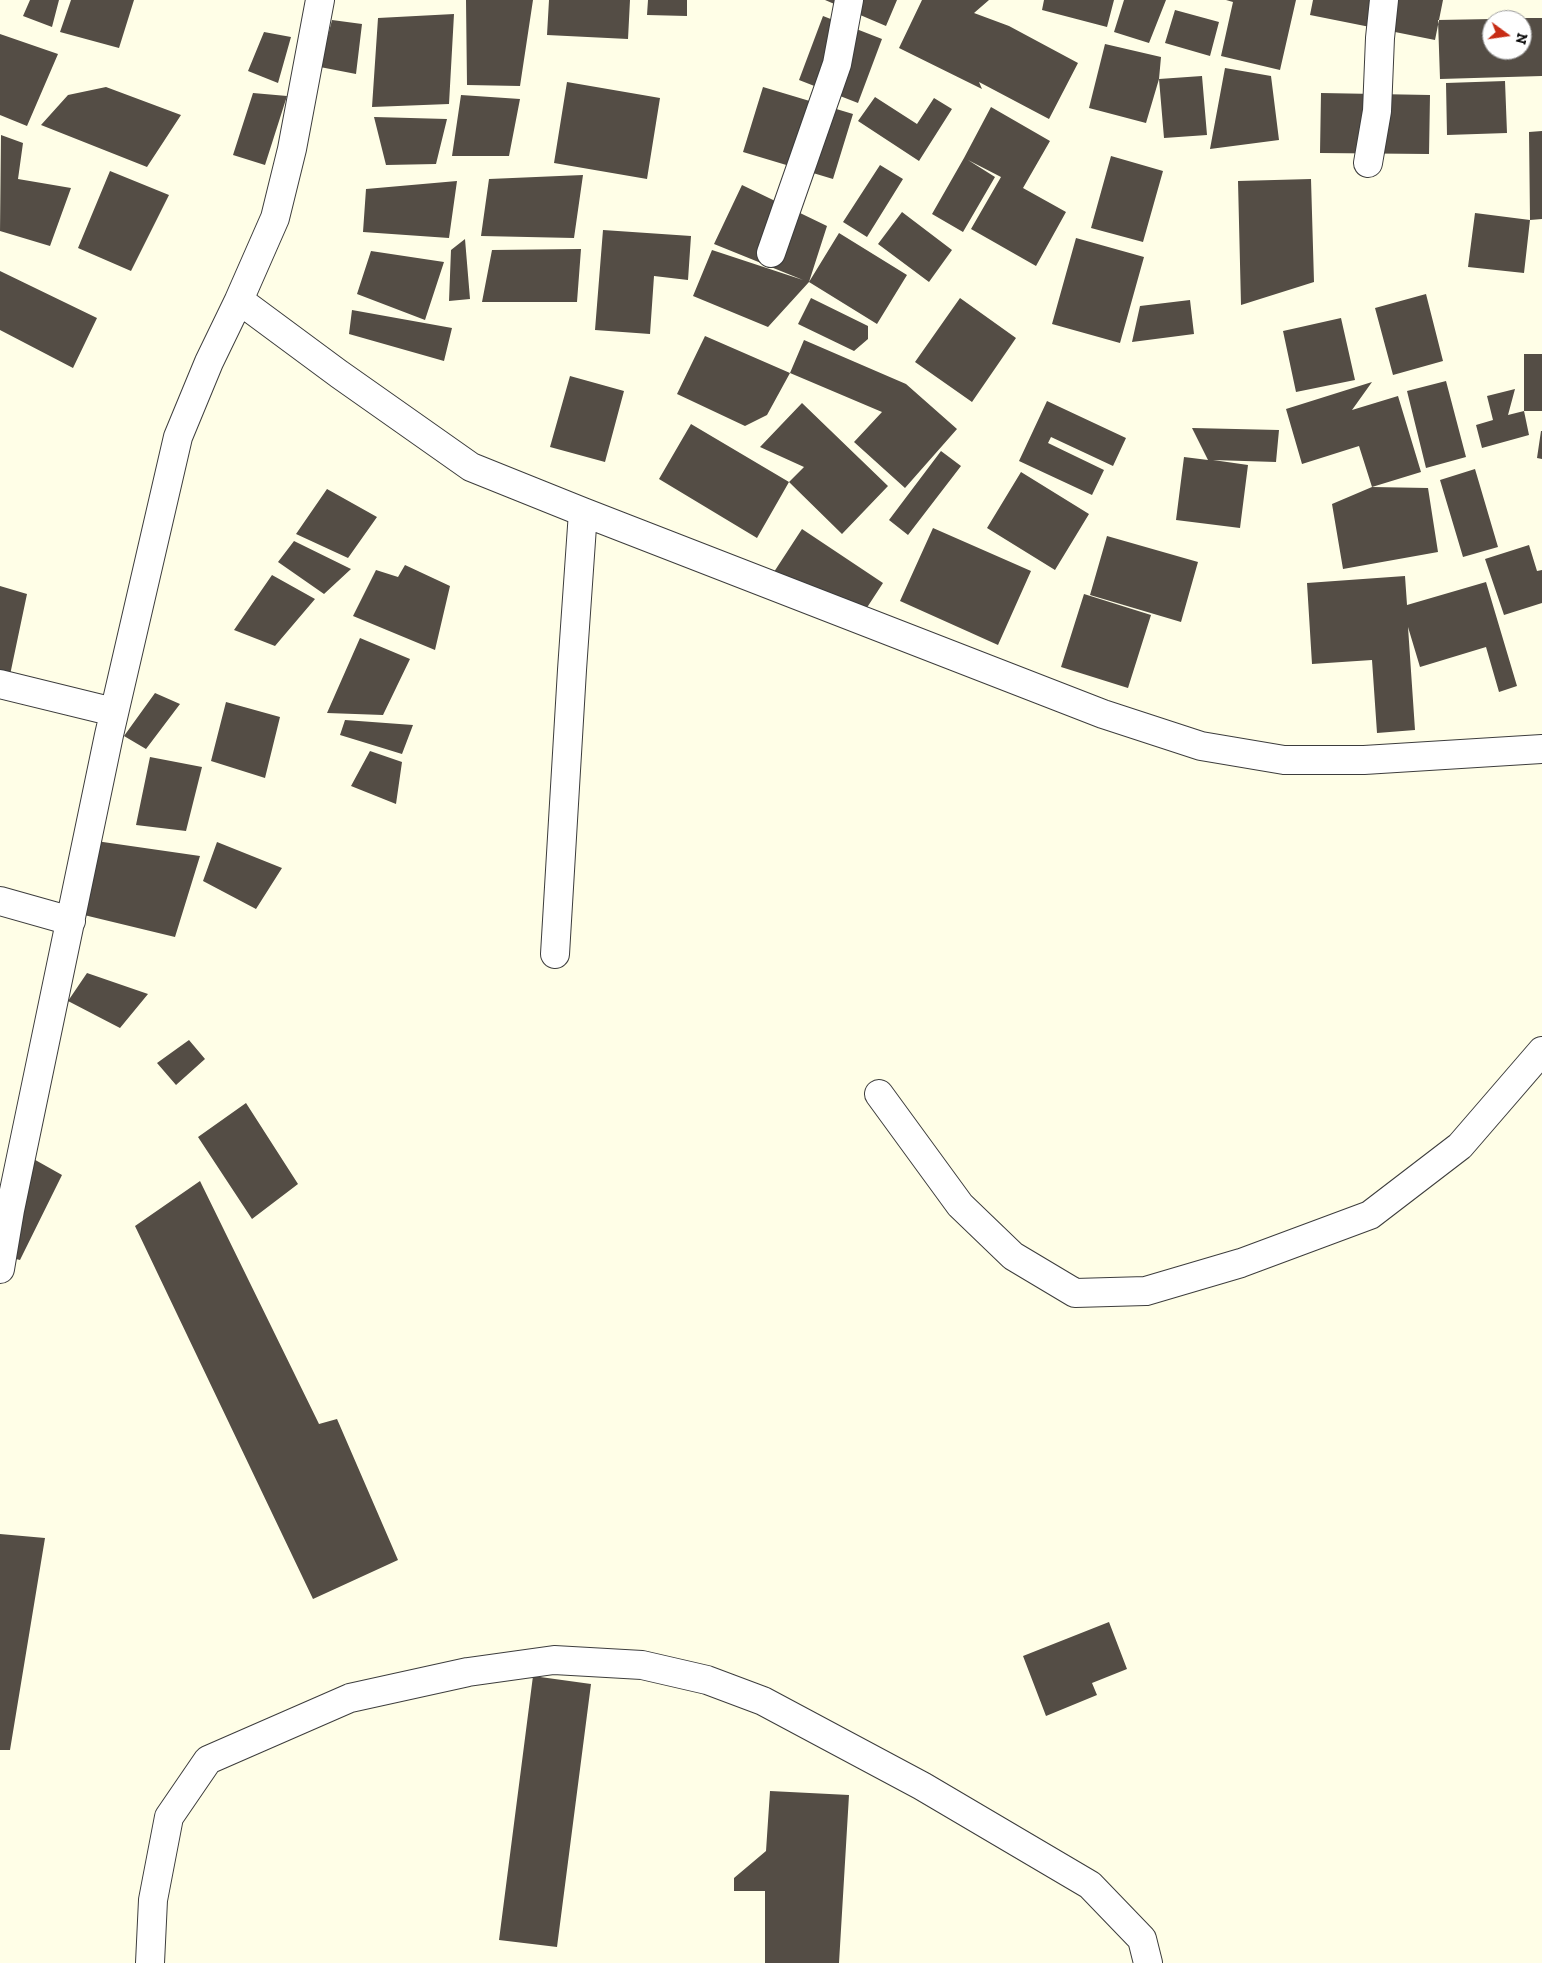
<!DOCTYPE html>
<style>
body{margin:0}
#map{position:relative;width:1542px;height:1963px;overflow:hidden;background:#fffee7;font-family:"Zilla Slab",serif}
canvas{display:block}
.north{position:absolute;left:1482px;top:10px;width:50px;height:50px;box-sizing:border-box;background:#fff;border:1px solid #9d9d9d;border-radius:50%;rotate:104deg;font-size:14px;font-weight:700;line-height:20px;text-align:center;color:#0a0a0a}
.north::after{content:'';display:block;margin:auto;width:18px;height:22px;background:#c72c15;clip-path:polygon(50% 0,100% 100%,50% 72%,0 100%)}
</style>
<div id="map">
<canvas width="1542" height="1963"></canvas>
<div class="north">N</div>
</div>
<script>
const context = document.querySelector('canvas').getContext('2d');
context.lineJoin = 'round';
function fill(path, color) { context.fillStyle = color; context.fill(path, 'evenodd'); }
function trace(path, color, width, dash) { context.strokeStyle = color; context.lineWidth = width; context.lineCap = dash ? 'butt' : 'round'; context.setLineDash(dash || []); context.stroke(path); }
fill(new Path2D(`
 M30,0H59L52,27L23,16Z
 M71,0H134L119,48L60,32Z
 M466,0H533L520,86L467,85Z
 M549,0H630L628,39L547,35Z
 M648,0H687V16L647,15Z
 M825,0H897L886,26Z
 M922,0H989L974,13L1009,26L1078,63L1049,119L979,82L982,89L899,48Z
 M1044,0H1114L1107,27L1042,10Z
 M1124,0H1166L1149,43L1114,32Z
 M1226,0H1296L1280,70L1221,56L1233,2Z
 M1313,0H1443L1435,40L1310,15Z
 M1175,10L1219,22L1210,56L1165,43Z
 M454,14L449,104L372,107L378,18Z
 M823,16L882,39L858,103L799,80Z
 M1512,18H1542V76L1440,79L1438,20L1492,19V50H1522V20H1512Z
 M332,20L362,24L356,74L320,67Z
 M264,32L291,37L278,83L248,71Z
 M0,34L58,54L27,126L0,115Z
 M1105,44L1161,57L1159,79L1146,123L1089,108Z
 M1225,68L1271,76L1279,140L1210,149Z
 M1202,76L1207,135L1164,138L1159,79Z
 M1505,81L1507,133L1447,135L1446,83Z
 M567,82L660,98L647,179L554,163Z
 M106,87L181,115L147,167L41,125L68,95Z
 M763,87L853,114L833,179L743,152Z
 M253,93L287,96L265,165L233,155Z
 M1321,93L1430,95L1429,154L1320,153Z
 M461,95L520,99L509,156H452Z
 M875,97L917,124L934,98L952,109L919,161L858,121Z
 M991,107L1050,141L1023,188L1066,212L1036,266L971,229L1001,177L968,160L995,177L963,232L932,214L964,158Z
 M374,117L447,119L436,164L386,165Z
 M1542,131V219L1530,220L1529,132Z
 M1,135L23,143L18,179L71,188L50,246L0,231Z
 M1111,156L1163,171L1143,242L1091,228Z
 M880,165L903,179L867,237L843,222Z
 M110,171L169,195L131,271L78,248Z
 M583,175L574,238L481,236L489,179Z
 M1311,179L1314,282L1241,305L1238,181Z
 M457,181L449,238L363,232L366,189Z
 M742,185L827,226L809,282L839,233L907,275L877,324L809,282L768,327L693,296L712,250L803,280L714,244Z
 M902,212L952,250L929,282L878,244Z
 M1475,213L1530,220L1524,273L1468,267Z
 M603,230L691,236L688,280L654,276L650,334L595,330Z
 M1076,238L1144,257L1120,343L1052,324Z
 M465,239L470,299L449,301L451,250Z
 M581,249L577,302H482L492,250Z
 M371,251L444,262L425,320L357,294Z
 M0,271L97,318L73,368L0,330Z
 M1426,294L1443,361L1393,375L1375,308Z
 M811,298L868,326V339L854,351L798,324Z
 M960,298L1016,338L972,402L915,362Z
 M1190,300L1194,334L1132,342L1140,306Z
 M352,310L452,328L444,361L349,334Z
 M1341,318L1355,380L1296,392L1283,331Z
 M705,336L790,373L767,415L745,426L677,394Z
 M804,340L906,384L957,429L905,488L854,442L882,412L790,373Z
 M1524,354H1542V411H1524Z
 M570,376L624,391L605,462L550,447Z
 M1446,381L1466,457L1426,468L1407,391Z
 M1372,382L1352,410L1398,396L1421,472L1372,487L1359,446L1302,464L1286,409Z
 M1515,389L1508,415L1524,411L1529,435L1482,448L1476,425L1493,420L1487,396Z
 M1047,401L1126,438L1113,466L1051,437L1048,443L1104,470L1092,495L1019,461Z
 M802,403L888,486L842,534L789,482L804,467L760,447Z
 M691,424L789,482L757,538L659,479Z
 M1192,428L1279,430L1276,462L1213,460L1248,465L1240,528L1176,520L1184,457L1208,460Z
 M1541,431H1542V459L1537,458Z
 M941,451L961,466L908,535L889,520Z
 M1475,469L1498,547L1463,557L1440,480Z
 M1021,472L1089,514L1055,570L987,528Z
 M1372,487L1428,488L1438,552L1343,569L1332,504Z
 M327,489L377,517L348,558L296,534Z
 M933,528L1031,571L998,645L900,601Z
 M802,529L883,583L853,629L772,575Z
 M1107,536L1198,562L1181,622L1090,595Z
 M294,541L351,569L324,594L278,562Z
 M1529,545L1537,571L1542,570V603L1504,615L1485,559Z
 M405,565L450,586L435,650L353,616L376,570L398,577Z
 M272,575L315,599L275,646L234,630Z
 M1405,576L1407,605L1486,582L1517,686L1499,692L1486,647L1420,667L1408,627L1415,730L1377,733L1372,660L1312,664L1307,583Z
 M0,586L27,594L10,675L0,672Z
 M1084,594L1151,615L1128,688L1061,667Z
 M360,638L410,659L383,715L327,713Z
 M155,693L180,704L146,749L124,736Z
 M226,702L280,717L265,778L211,761Z
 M345,720L413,725L402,754L340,735Z
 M370,751L402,762L396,804L351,786Z
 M150,757L202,767L186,831L136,825Z
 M96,841L200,856L175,937L84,915Z
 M217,842L282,868L256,909L203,881Z
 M87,973L148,994L120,1028L68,1001Z
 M189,1040L205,1059L176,1085L157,1063Z
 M246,1103L298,1184L252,1219L198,1137Z
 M30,1157L62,1175L20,1260L8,1257Z
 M200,1181L319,1424L337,1419L398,1560L313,1599L135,1226Z
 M0,1534L45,1538L10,1750H0Z
 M1109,1622L1127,1669L1092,1683L1097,1695L1046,1716L1023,1656Z
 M533,1676L591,1684L557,1947L499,1940Z
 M770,1791L849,1795L839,1963H765V1891H734V1878L766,1851Z`), '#544d45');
const minor = new Path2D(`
 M320,0L292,149L275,218L239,300L339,374L471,467L583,512L1103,714L1201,746L1284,760H1364L1542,749
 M1368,163L1377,111L1380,38L1384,0
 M771,253L837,64L849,0
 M0,684L114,712
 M0,901L71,921
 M555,954L572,670L583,512
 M879,1094L960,1205L1013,1256L1075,1293L1146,1291L1241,1263L1370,1215L1460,1146L1542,1051
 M0,1269L10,1210L109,735L178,437L209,362L239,300
 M150,1963L153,1900L169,1817L208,1760L350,1698L468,1672L554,1660L642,1665L707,1680L763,1701L922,1786L1090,1885L1142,1939L1148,1963`);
trace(minor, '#3d3d3d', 30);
trace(minor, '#fff', 28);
</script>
